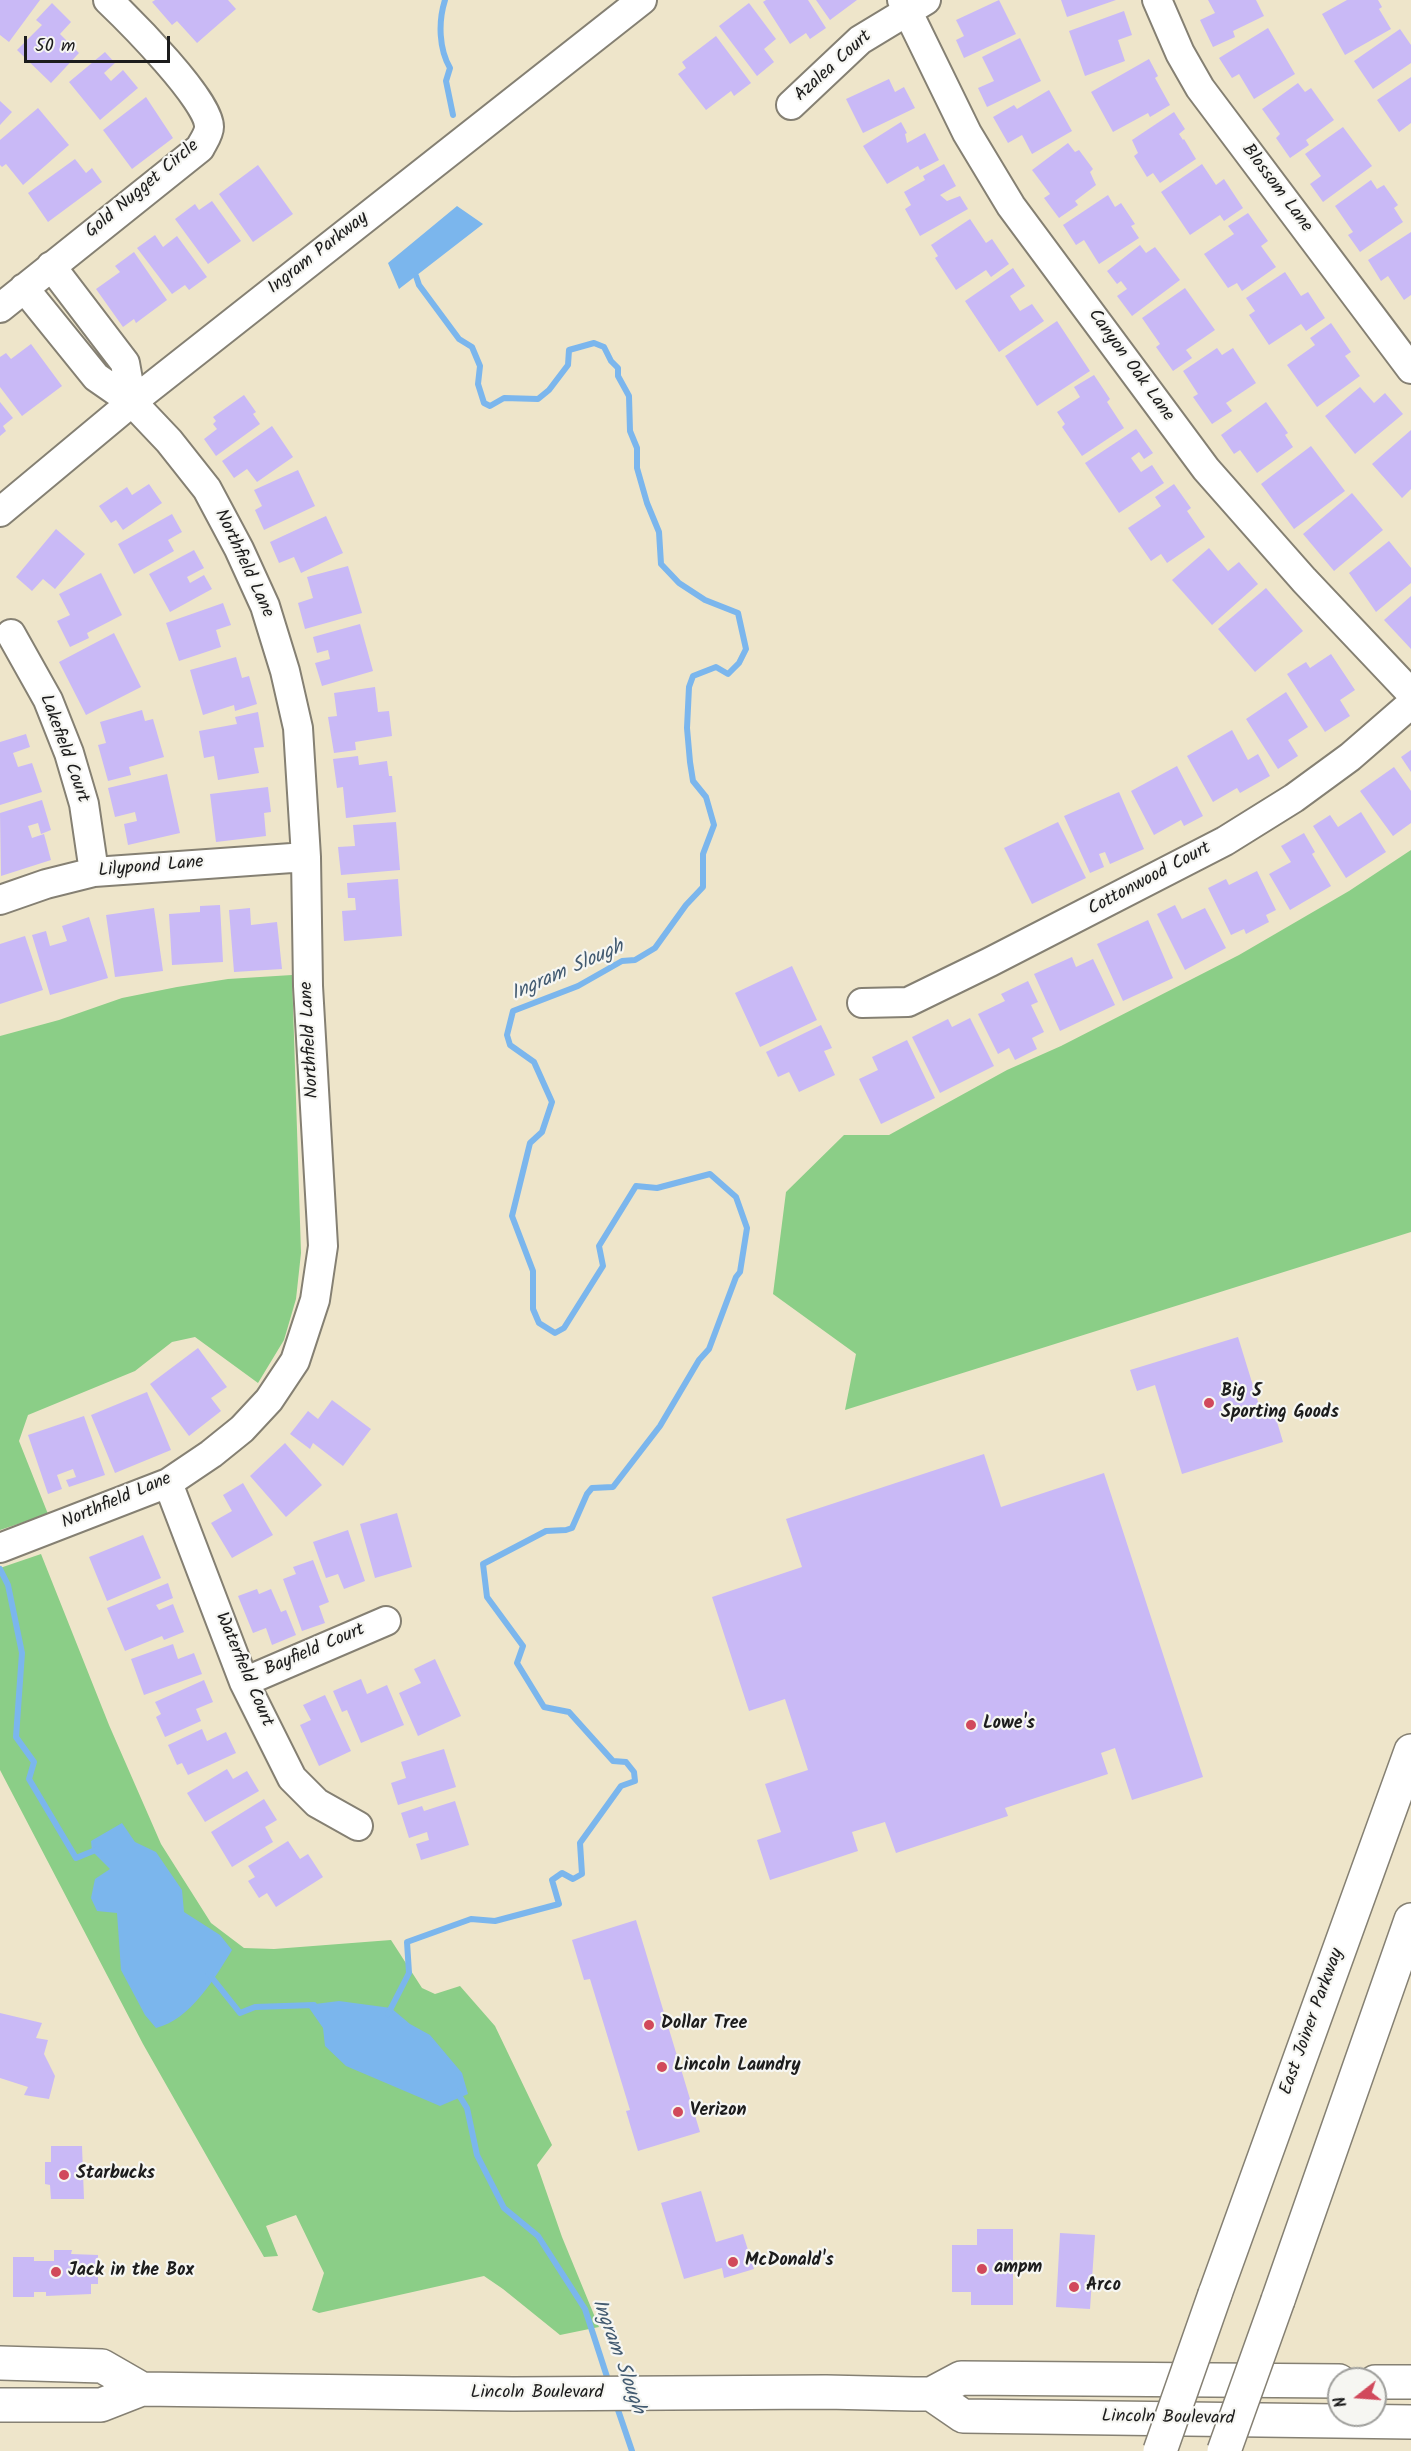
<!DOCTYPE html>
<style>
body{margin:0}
#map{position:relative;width:1411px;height:2451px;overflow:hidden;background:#eee5ca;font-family:Kalam,sans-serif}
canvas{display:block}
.north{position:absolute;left:1327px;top:2367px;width:60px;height:60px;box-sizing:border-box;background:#f6f6f2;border:2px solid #9f9f9c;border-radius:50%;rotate:253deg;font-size:16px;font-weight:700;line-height:24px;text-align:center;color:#1c1c1c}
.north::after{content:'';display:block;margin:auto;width:21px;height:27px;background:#d1495b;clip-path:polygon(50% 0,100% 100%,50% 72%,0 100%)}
.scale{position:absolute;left:24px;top:36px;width:146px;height:27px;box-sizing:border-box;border:3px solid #1c1c1c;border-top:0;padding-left:8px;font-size:18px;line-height:21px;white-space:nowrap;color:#1c1c1c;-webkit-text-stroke:4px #f6f6f2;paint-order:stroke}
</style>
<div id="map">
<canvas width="1411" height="2451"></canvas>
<div class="north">N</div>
<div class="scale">50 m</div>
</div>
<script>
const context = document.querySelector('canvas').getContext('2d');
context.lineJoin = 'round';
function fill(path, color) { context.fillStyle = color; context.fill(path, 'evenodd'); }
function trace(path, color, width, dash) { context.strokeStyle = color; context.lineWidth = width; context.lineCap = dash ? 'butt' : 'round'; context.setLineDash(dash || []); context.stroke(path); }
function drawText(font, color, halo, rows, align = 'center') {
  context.font = font + ' Kalam,sans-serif'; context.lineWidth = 4.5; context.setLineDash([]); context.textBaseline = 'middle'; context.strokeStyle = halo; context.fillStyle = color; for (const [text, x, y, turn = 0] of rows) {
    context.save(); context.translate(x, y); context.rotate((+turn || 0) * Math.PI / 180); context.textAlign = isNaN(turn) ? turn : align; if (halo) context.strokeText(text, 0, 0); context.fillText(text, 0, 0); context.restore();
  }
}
fill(new Path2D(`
 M1411,850V1232L845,1410L856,1354L773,1294L786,1192L844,1135H889L1007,1070L1061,1046L1239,955L1349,891Z
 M292,975L301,1253L296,1299L284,1340L258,1383L195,1337L172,1342L135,1371L28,1415L19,1441L48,1514L0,1530V1036L59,1020L122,998L177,987L228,979Z
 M41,1554L109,1725L161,1844L211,1923L244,1948L274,1949L391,1940L422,1988L435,1994L460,1986L495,2026L552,2145L537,2165L562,2237L599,2327L560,2335L503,2289L484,2276L319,2313L312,2310L324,2273L296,2215L266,2226L278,2256L264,2257L143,2044L0,1770V1568Z`), '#8bce87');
fill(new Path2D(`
 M457,206L483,224L399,289L388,263Z
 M122,1823L135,1842L156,1852L182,1890L184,1912L220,1935L232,1950C215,1978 190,2020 156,2028L145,2015L121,1970L117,1913L97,1911L91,1898L95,1879L110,1869L92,1851L91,1841Z
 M339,2001L391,2008L410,2024L430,2035L462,2073L468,2094L440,2106L346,2066L325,2046L323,2028L307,2005Z`), '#7bb6ed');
trace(new Path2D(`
 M445,0C438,22 439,49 450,68L446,81L453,115
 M0,1569L8,1585L22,1653L16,1737L34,1762L29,1779L76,1858L98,1849
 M209,1974L240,2013L255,2007L314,2005
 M388,2014L409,1973L407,1942L471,1919L495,1921L559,1904L552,1880L562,1873L573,1879L582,1874L580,1843L621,1786L635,1781L634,1772L626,1762L613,1761L569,1712L544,1707L517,1663L523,1646L487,1597L483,1564L546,1531L566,1530L572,1528L587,1494L592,1488L613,1487L660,1426L699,1360L709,1349L736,1277L740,1272L747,1228L736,1197L710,1174L657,1188L636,1186L599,1246L603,1266L564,1328L555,1333L539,1323L533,1309V1271L512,1216L530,1143L542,1132L552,1102L534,1062L510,1045L507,1035L513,1011L578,986L622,961L635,960L655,948L686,905L703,887V854L714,825L706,797L693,781L690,762L687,728L689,687L693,676L716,667L728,674L739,663L746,649L738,613L705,600L679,583L661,564L659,532L647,503L637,468V448L630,431L629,396L618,376V368L611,361L604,347L594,343L569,350L568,365L549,390L538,399L504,398L490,406L484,403L478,384L480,366L472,347L459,339L419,285L416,276
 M457,2092L467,2108L477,2155L504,2208L538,2236L585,2309L609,2383
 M616,2404L632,2451`), '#7bb6ed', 6);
fill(new Path2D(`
 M0,0H40L9,42L0,35Z
 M155,0H228L236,9L197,43L177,21L172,25L152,2Z
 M766,0H808L826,28L810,39L806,33L790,44L763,2Z
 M816,0H857L830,20Z
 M999,0L1016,34L964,58L956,40L964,36L956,20Z
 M1061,0H1116L1067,17Z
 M1208,0H1256L1264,16L1233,31L1235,37L1213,47L1200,20L1215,13Z
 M1347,0H1378L1382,7L1379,9L1391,29L1345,55L1322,14Z
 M52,3L71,22L60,34L79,53L51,83L17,50L42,25L36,20Z
 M749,3L776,39L764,49L774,62L757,76L719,26Z
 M1124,11L1132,35L1118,40L1125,61L1085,76L1069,31Z
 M1268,28L1295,74L1254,99L1239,74L1232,78L1219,58Z
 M1400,29L1411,45V63L1373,89L1354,61Z
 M716,36L751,83L734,96L731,91L706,110L678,74L686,68L682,62Z
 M1020,38L1041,81L987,107L978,88L994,81L982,57Z
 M105,52L115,63L104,73L111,81L123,70L138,88L100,120L69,82Z
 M1149,59L1158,76L1155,78L1170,105L1150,117L1148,113L1113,132L1091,92Z
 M1411,77V123L1399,132L1377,100Z
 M889,79L895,92L904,87L915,108L863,133L846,99Z
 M1298,83L1305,92L1311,88L1334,120L1306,140L1309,145L1290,158L1276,138L1280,134L1262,109Z
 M1049,90L1072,131L1032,154L1022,135L1008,143L993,117L1014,105L1017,109Z
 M146,97L173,138L132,169L103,130Z
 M0,101L12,112L0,125Z
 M38,108L69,145L23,185L6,164L2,167L0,165V140Z
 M1174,112L1185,129L1179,134L1183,140L1184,139L1196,159L1160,183L1153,173L1147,177L1134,156L1138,153L1132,140Z
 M901,122L907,133L905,134L907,143L925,133L939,160L920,170L918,166L887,184L863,146Z
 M1343,127L1372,166L1323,202L1310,184L1321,176L1305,154Z
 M1068,143L1075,152L1079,150L1093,169L1090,172L1096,185L1075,201L1078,205L1059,218L1044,198L1050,194L1032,170Z
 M75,159L86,173L92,168L102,182L48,222L28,193Z
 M944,164L956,186L940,195L947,201L960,196L968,209L920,236L905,209L911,205L904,192L925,180L923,176Z
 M1202,164L1216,185L1224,179L1243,208L1224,221L1220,215L1190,235L1161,192Z
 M258,165L293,214L253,242L219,194Z
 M1371,180L1377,189L1384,185L1398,205L1394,208L1403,222L1360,252L1348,235L1353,232L1335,206Z
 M1108,195L1115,207L1121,203L1135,224L1131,226L1139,238L1099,264L1084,240L1076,245L1063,225Z
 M212,201L241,241L208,264L175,219L195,204L199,210Z
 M1248,213L1268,241L1261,246L1276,267L1242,291L1237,283L1228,288L1204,254L1234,234L1228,226Z
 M970,219L986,243L992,239L1009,264L991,277L986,270L956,290L935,258L938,256L931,245Z
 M1411,232V295L1404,300L1388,276L1381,281L1368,260Z
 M155,235L163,247L177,236L207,277L189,290L185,285L172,294L137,248Z
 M1140,245L1146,253L1155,247L1180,280L1132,316L1117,296L1127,289L1121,281L1117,284L1107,271Z
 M134,252L167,300L136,323L134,319L123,327L96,289L120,272L115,266Z
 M1013,268L1025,286L1010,296L1020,311L1032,304L1044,321L999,352L965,301Z
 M1285,272L1301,296L1308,292L1325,318L1306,331L1301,324L1269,345L1249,315L1255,311L1246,298Z
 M1185,288L1215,330L1186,350L1192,358L1173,371L1156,347L1160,344L1142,318Z
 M1057,321L1090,371L1037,406L1005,356Z
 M1331,323L1351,352L1345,356L1360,376L1317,407L1287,365L1315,345L1310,338Z
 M31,344L62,386L22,416L0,387V357L6,353L11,359Z
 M1217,348L1222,355L1233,348L1256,383L1226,403L1232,411L1212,424L1193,397L1198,394L1183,371Z
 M1094,375L1110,399L1107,402L1124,428L1082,456L1062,427L1065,424L1057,412L1080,397L1074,387Z
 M1360,387L1374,403L1385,393L1403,414L1355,454L1325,416Z
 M244,395L256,412L253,414L260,424L216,456L204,439L217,429L213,424L216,421L213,417Z
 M0,402L13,418L3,426L6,431L0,436Z
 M1266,402L1288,433L1285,435L1293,447L1257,473L1240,450L1234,454L1221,435Z
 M272,426L293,457L257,482L247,469L234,478L222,461Z
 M1136,429L1153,453L1144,459L1139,452L1131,458L1141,472L1152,465L1164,483L1119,513L1085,463Z
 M1411,430V489L1402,498L1372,464Z
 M1311,446L1345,491L1294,529L1261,484Z
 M298,470L315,506L264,530L255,510L262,506L254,490Z
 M149,484L162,503L123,530L116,520L111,523L99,506L127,487L132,495Z
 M1174,484L1191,508L1187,511L1205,537L1167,563L1161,554L1151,561L1128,528L1161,506L1155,497Z
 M1352,493L1383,530L1334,571L1303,534Z
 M172,514L182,532L168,540L174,551L134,574L118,544Z
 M326,516L343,553L301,573L294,557L279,563L270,542Z
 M56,529L85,554L55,589L43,579L32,591L16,577Z
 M1389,541L1411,568V583L1376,612L1349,573Z
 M1209,548L1228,571L1239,562L1258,584L1212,625L1172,580Z
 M194,550L204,568L187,577L190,583L204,575L212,589L170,612L149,574Z
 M348,566L362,613L305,629L298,603L313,598L307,577Z
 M101,573L122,615L87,633L89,638L70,647L57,621L70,615L59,594Z
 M1266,588L1303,631L1255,672L1218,629Z
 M1411,596V649L1384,620Z
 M223,603L231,625L216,630L221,647L179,661L166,623Z
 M360,624L373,671L322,686L315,663L330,659L328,650L317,653L313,637Z
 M114,633L141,687L86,715L59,662Z
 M1331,654L1355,690L1340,700L1350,716L1325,732L1287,674L1306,662L1310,668Z
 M236,657L242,678L249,676L257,704L235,711L234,705L203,715L190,670Z
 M375,687L378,712L389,711L392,736L355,742L356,750L334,753L328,717L337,716L334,693Z
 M1286,692L1308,727L1288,740L1298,756L1278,769L1246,719Z
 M142,710L145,721L153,719L164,757L129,767L131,775L108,781L98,745L106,743L100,722Z
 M258,712L264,747L254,748L259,773L218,780L214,756L204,758L199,731L237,724L235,717Z
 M1232,730L1248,760L1258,754L1270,776L1240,793L1237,788L1213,802L1187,756Z
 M26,734L30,747L13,753L18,767L32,763L42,792L0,805V742Z
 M1411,750V772L1401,757Z
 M358,756L359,765L387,761L389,776H392L396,812L346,818L343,787L337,788L333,759Z
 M1177,766L1203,816L1184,826L1181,820L1154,835L1131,791Z
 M1394,767L1411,791V823L1393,836L1360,791Z
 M167,774L180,833L128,845L124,824L137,821L135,812L115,817L108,788Z
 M268,787L271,812L264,813L266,836L216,842L210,794Z
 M1119,792L1144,849L1110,864L1105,852L1099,854L1104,867L1090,873L1064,816Z
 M42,800L51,830L41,834L38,823L28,826L32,838L44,834L51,860L1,876L0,813Z
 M1361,812L1386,852L1346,878L1313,826L1330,815L1338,827Z
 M396,822L400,870L341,875L338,847L355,846L353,825Z
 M1058,822L1086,878L1032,904L1004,848Z
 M1304,833L1315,852L1312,854L1331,886L1290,910L1269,874L1291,862L1281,846Z
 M1257,871L1276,910L1266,915L1269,922L1246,934L1244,929L1231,935L1208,888L1226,879L1229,885Z
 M398,879L402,936L344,941L342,911L356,910L355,898H348L347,883Z
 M220,905L223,962L172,965L169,914L200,912V906Z
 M1175,905L1182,919L1205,908L1226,948L1185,970L1157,914Z
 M154,908L163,971L115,977L106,915Z
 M250,908L251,925L277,922L282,969L234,972L229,910Z
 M89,917L108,978L50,995L32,935L46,931L50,946L67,941L62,926Z
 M1148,920L1173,978L1123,1001L1097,944Z
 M25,936L43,990L0,1004V944Z
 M1072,957L1076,967L1093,959L1115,1005L1060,1031L1034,974Z
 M792,966L817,1020L760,1047L735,993Z
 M1028,981L1038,1002L1031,1005L1044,1032L1032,1038L1037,1049L1015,1060L1009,1048L998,1054L978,1014L1005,1001L1001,994Z
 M970,1018L994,1066L940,1093L912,1037L948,1019L952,1027Z
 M821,1025L832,1048L824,1051L835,1075L799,1092L789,1072L778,1077L766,1052Z
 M907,1040L935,1098L881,1124L859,1079L878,1070L872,1057Z
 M1238,1337L1263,1418L1275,1415L1283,1442L1182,1474L1155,1385L1137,1391L1130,1370Z
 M198,1348L227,1387L211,1398L221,1411L189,1436L150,1384Z
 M147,1392L171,1450L115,1473L91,1415Z
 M332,1400L371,1429L343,1466L313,1443L310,1449L290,1434L308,1411L318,1419Z
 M84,1416L105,1475L69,1487L66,1480L76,1477L73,1469L57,1475L62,1489L48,1494L28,1435Z
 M285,1443L322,1485L286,1517L250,1476Z
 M984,1454L1001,1507L1104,1473L1203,1777L1132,1800L1115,1748L1101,1753L1108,1774L1005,1808L1008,1816L896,1853L885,1822L852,1832L858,1851L770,1880L757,1840L781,1832L765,1784L808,1770L785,1699L749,1711L712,1597L802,1567L786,1519Z
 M243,1483L273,1535L232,1558L211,1523L232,1511L223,1495Z
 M397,1513L412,1567L375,1578L360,1524Z
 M348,1530L365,1581L344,1589L338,1574L326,1578L313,1542Z
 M143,1535L161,1578L107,1601L89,1557Z
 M313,1560L329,1602L319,1606L325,1623L302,1631L283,1579L296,1574L293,1567Z
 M168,1583L173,1598L156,1605L159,1610L173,1604L184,1632L164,1640L162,1636L125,1651L107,1608Z
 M257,1589L259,1594L271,1589L281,1612L286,1610L296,1635L272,1645L266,1628L253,1633L238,1596Z
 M173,1644L178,1659L194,1653L202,1674L144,1695L131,1659Z
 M435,1659L461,1716L418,1736L399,1693L421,1683L414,1669Z
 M361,1679L367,1694L387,1685L404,1725L361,1743L347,1710L342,1712L333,1691Z
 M204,1680L213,1702L196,1709L201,1721L165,1737L156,1717L161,1714L155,1702Z
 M325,1695L351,1751L319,1766L300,1725L311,1720L303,1705Z
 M202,1729L207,1741L226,1732L236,1753L188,1775L182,1763L177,1765L168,1745Z
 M444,1749L456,1787L398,1805L391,1783L406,1778L401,1762Z
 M227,1769L233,1779L247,1771L259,1791L205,1822L187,1793Z
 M264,1799L277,1820L265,1827L273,1842L232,1867L211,1832Z
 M455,1801L469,1845L421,1860L416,1844L429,1840L427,1832L409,1838L401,1813L422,1806L424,1811Z
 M288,1841L300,1859L308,1854L323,1877L276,1907L267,1893L259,1898L248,1881L255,1877L248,1866Z
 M636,1920L700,2132L638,2151L626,2111L630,2110L590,1979L584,1980L572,1940Z
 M0,2013L42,2023L36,2038L48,2040L44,2054L55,2076L49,2099L24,2095L28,2087L0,2078Z
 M51,2146H82L84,2199H51L50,2185L45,2184V2162H51Z
 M701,2191L716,2242L743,2234L754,2269L724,2278L722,2268L684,2279L661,2203Z
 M977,2229H1013V2305H971V2292H952V2245H977Z
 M1060,2233L1095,2235L1090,2309L1056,2307Z
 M54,2250H72L71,2254L98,2255V2284H91V2294L46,2296V2292H34V2297H13V2257H34V2261H54Z`), '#c9b9f6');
const minor = new Path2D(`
 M902,0L967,133L1011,206L1206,469L1304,580L1411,693
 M1157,0L1180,53L1200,88L1411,369
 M791,105L860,40L926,0
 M24,288L96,377L132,402L125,363L51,266
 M0,308L200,148C203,142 209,134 209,127C210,101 129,20 108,0
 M0,512L132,402L642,0
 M11,634L48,700L69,753L84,804L94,872
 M0,900L46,884L94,872L306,857
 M862,1003L908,1002L990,962L1225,841L1294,798L1350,757L1411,704
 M168,1483L244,1682L292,1778L317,1803L358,1826
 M0,1548L168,1483L211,1454L242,1429L269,1400L295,1361L315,1300L323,1246L308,986L306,857L298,728L285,671L265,606L239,549L207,489L169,441L132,402
 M244,1682L386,1621`);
const major = new Path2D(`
 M1215,2294L1411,1751
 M1278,2300L1411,1920
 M0,2363L102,2366L142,2389
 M1375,2382H1411
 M931,2394L963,2416L1411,2422
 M0,2405H101L142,2389L513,2394L826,2392L914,2394H931L961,2378L1339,2381`);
trace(minor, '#858073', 32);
trace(major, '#858073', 36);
trace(minor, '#fff', 28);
trace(major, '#fff', 33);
const majorBridge = new Path2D(`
 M1160,2451L1215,2294
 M1224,2451L1278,2300`);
trace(majorBridge, '#858073', 36, []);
trace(majorBridge, '#fff', 33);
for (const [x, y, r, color] of [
 [1209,1403,6,"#d1495b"],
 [971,1725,6,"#d1495b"],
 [649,2025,6,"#d1495b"],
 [662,2067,6,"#d1495b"],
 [678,2112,6,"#d1495b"],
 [64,2175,6,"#d1495b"],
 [733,2262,6,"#d1495b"],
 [982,2269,6,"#d1495b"],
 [56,2272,6,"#d1495b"],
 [1074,2287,6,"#d1495b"]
]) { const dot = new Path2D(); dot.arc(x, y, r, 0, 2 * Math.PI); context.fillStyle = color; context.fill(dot); trace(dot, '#f6f6f2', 2); }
drawText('18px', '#1c1c1c', '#f6f6f2', [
 ["Azalea Court",834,67,-42],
 ["Blossom Lane",1276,189,53],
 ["Gold Nugget Circle",143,190,-40],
 ["Ingram Parkway",319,254,-38],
 ["Canyon Oak Lane",1130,366,54],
 ["Northfield Lane",243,564,65],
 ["Lakefield Court",63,749,70],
 ["Lilypond Lane",151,868,-5],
 ["Cottonwood Court",1150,880,-28],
 ["Northfield Lane",311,1040,-93],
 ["Northfield Lane",117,1502,-23],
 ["Bayfield Court",315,1651,-23],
 ["Waterfield Court",243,1670,67],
 ["East Joiner Parkway",1313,2022,-70],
 ["Lincoln Boulevard",537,2394],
 ["Lincoln Boulevard",1168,2419,1]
]);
drawText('bold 18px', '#1c1c1c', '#f6f6f2', [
 ["Big 5",1221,1393],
 ["Sporting Goods",1221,1414],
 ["Lowe's",983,1725],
 ["Dollar Tree",661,2025],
 ["Lincoln Laundry",674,2067],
 ["Verizon",690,2112],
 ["Starbucks",76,2175],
 ["McDonald's",745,2262],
 ["ampm",994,2269],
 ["Jack in the Box",68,2272],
 ["Arco",1086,2287]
], 'left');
drawText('italic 20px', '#425a70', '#f6f6f2', [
 ["Ingram Slough",568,972,-24],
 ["Ingram Slough",617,2357,70]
]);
</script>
